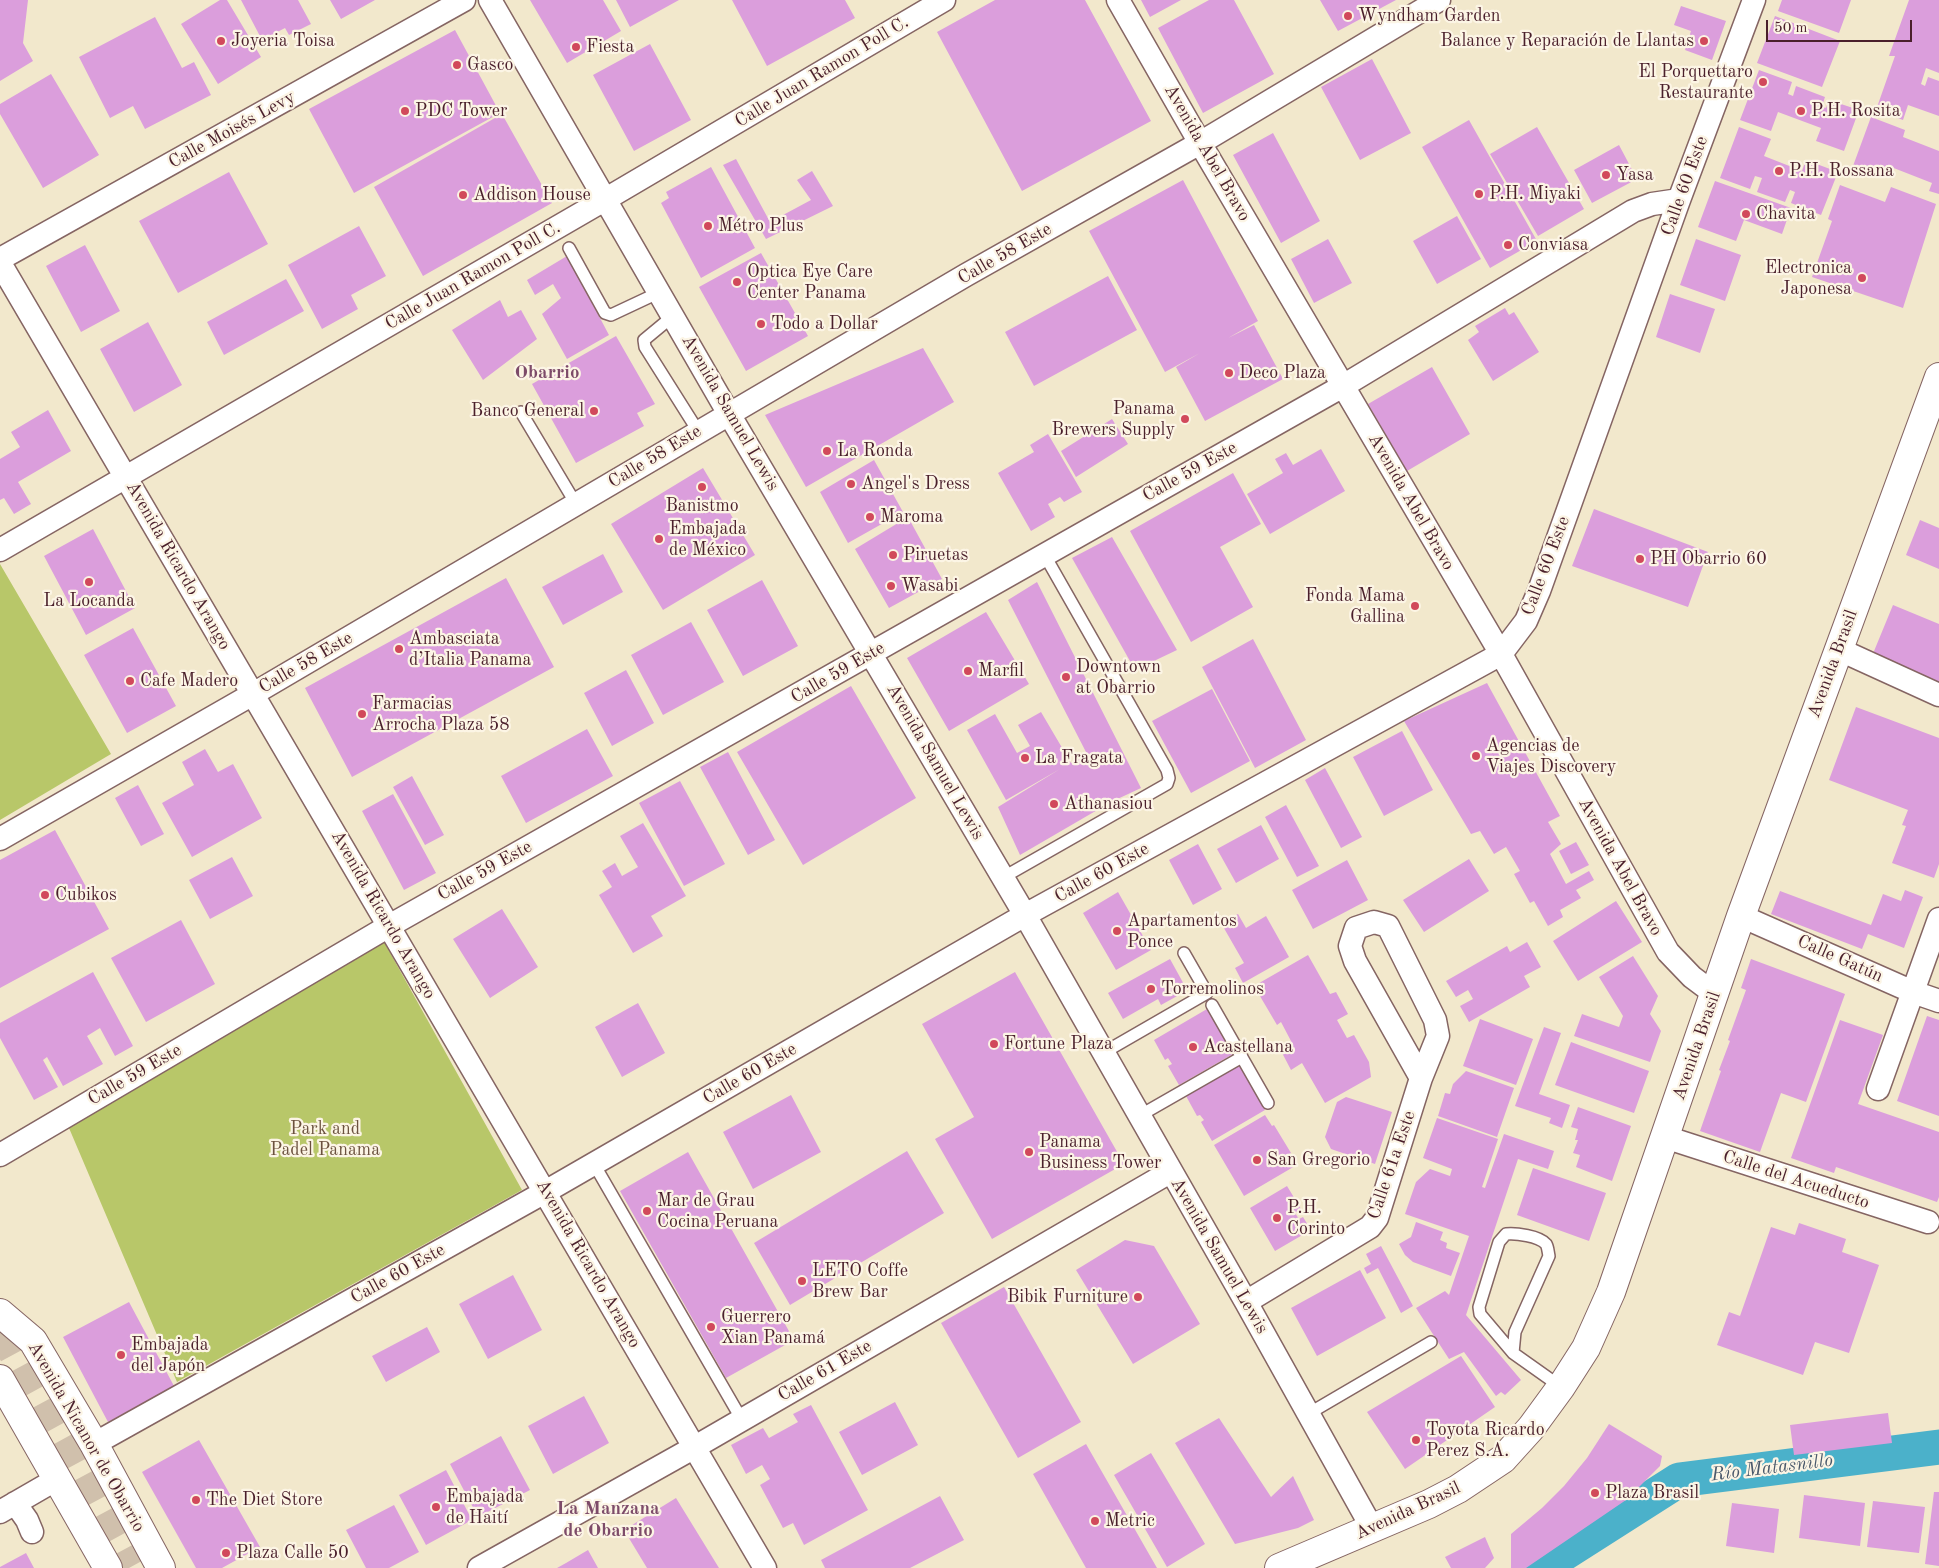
<!DOCTYPE html>
<meta charset="utf-8">
<style>
body{margin:0}
#map{position:relative;width:1939px;height:1568px;overflow:hidden;background:#f2e8cc;font-family:"Old Standard TT",serif}
canvas{display:block}
.scale{position:absolute;left:1766px;top:20px;width:146px;height:22px;box-sizing:border-box;border:2px solid #4a1f2b;border-top:0;padding-left:6px;font-size:15px;line-height:18px;white-space:nowrap;color:#4a1f2b;-webkit-text-stroke:4px #fcf5e5;paint-order:stroke}
</style>
<div id="map">
<canvas width="1939" height="1568"></canvas>
<div class="scale">50 m</div>
</div>
<script>
const context = document.querySelector('canvas').getContext('2d');
context.lineJoin = 'round';
function fill(path, color) { context.fillStyle = color; context.fill(path, 'evenodd'); }
function trace(path, color, width, dash) { context.strokeStyle = color; context.lineWidth = width; context.lineCap = dash ? 'butt' : 'round'; context.setLineDash(dash || []); context.stroke(path); }
function drawText(font, color, halo, rows, align = 'center') {
  context.font = font + ' "Old Standard TT",serif'; context.lineWidth = 4.5; context.setLineDash([]); context.textBaseline = 'middle'; context.strokeStyle = halo; context.fillStyle = color; for (const [text, x, y, turn = 0] of rows) {
    context.save(); context.translate(x, y); context.rotate((+turn || 0) * Math.PI / 180); context.textAlign = isNaN(turn) ? turn : align; if (halo) context.strokeText(text, 0, 0); context.fillText(text, 0, 0); context.restore();
  }
}
fill(new Path2D(`
 M0,564L111,754L0,820Z
 M383,940L522,1190L177,1382L69,1128Z`), '#b8c769');
trace(new Path2D(`
 M1541,1568L1679,1480L1939,1447`), '#4bb1ca', 35);
fill(new Path2D(`
 M0,0H28L23,43L33,61L0,81Z
 M220,0H227L261,57L218,84L181,24Z
 M241,0H298L311,24L289,35L285,28L262,40Z
 M330,0H375L341,19Z
 M530,0H603L621,31L567,63Z
 M616,0H679L630,27Z
 M732,0H845L855,18L767,66Z
 M995,0H1085L1151,121L1022,191L937,32Z
 M1141,0H1181L1150,17Z
 M1209,0H1234L1274,74L1203,113L1158,28Z
 M1320,0H1396L1338,31Z
 M1782,0H1851L1839,33L1778,11Z
 M1909,0H1939V73L1926,68L1921,84L1925,86L1928,77L1939,81V116L1908,105L1903,120L1876,110L1895,56H1889Z
 M1681,6L1726,21L1712,60L1685,50L1691,31L1674,25Z
 M1775,16L1840,41L1822,87L1757,63Z
 M155,17L182,68L194,62L211,95L145,129L133,106L110,118L79,57Z
 M455,30L500,113L354,193L309,109Z
 M650,44L691,120L634,151L593,75Z
 M1372,59L1411,133L1360,160L1321,87Z
 M1759,70L1792,82L1788,94L1793,96L1796,86L1825,97L1822,106L1826,108L1829,100L1859,110L1844,151L1816,141L1821,128L1778,112L1771,131L1740,120Z
 M51,74L99,155L43,188L0,114V104Z
 M502,114L552,203L423,276L374,187Z
 M1871,117L1905,130L1903,137L1939,151V194L1929,191L1932,183L1886,165L1882,177L1853,166Z
 M1469,120L1537,241L1490,268L1422,147Z
 M1537,127L1584,209L1538,236L1490,154Z
 M1739,127L1771,139L1764,156L1802,171L1806,160L1838,172L1821,215L1791,203L1795,192L1790,190L1785,202L1757,192L1762,178L1755,176L1750,189L1720,178Z
 M1273,133L1320,221L1281,243L1233,155Z
 M1619,145L1637,179L1592,203L1574,170Z
 M736,159L770,222L811,200L797,180L812,171L833,206L766,239L723,165Z
 M711,167L755,248L701,278L661,203L669,198L666,192Z
 M229,172L268,244L178,293L139,221Z
 M1183,180L1258,321L1228,338L1254,325L1283,379L1205,421L1176,367L1200,353L1165,372L1089,231Z
 M1715,181L1791,208L1782,234L1744,220L1736,241L1698,227Z
 M1840,185L1885,202L1891,187L1936,204L1903,308L1812,277L1832,221L1828,219Z
 M1457,216L1481,259L1437,284L1413,241Z
 M359,226L386,276L351,295L358,309L322,329L288,265Z
 M1328,239L1352,283L1314,303L1291,259Z
 M1696,239L1741,255L1725,301L1680,285Z
 M85,245L120,311L81,332L46,266Z
 M761,253L808,336L746,371L699,287Z
 M567,256L609,335L567,359L542,314L561,298L553,284L535,295L527,280Z
 M1108,276L1137,330L1034,386L1005,332Z
 M286,279L304,311L224,355L207,322Z
 M1670,294L1715,309L1700,353L1656,337Z
 M500,300L508,317L521,310L537,339L483,380L452,330Z
 M1505,308L1509,315L1514,312L1539,352L1493,381L1468,340L1479,332L1475,326Z
 M148,322L182,385L134,412L100,349Z
 M616,336L655,404L637,413L644,426L576,463L532,384Z
 M923,348L954,402L806,487L765,415Z
 M1432,367L1470,434L1407,471L1368,404Z
 M48,410L71,451L18,482L31,504L14,514L4,498L0,500V459L20,447L11,432Z
 M1112,419L1128,444L1076,477L1061,451Z
 M1048,434L1082,492L1064,502L1060,497L1048,504L1055,517L1031,531L998,473L1034,452L1030,445Z
 M1321,449L1345,491L1270,534L1247,494L1283,473L1275,459L1286,453L1293,465Z
 M874,460L903,512L848,543L820,492Z
 M703,468L755,555L663,610L611,524Z
 M1233,473L1261,524L1220,547L1253,607L1191,642L1130,531Z
 M1594,509L1708,552L1688,607L1572,566Z
 M908,517L942,579L889,608L855,549Z
 M1920,520L1939,528V569L1906,555Z
 M93,529L135,608L86,635L44,556Z
 M1112,537L1177,650L1135,670L1072,558Z
 M603,554L623,592L563,625L542,587Z
 M506,578L554,667L352,777L305,688Z
 M762,580L798,646L743,676L707,610Z
 M1037,582L1141,788L1111,802L1020,855L998,807L1060,769L1006,800L967,730L995,714L1017,753L1030,746L1018,725L1041,712L1071,763L1087,754L1008,600Z
 M1893,605L1939,624V684L1872,656Z
 M986,612L1029,684L949,731L907,658Z
 M691,622L724,682L663,715L631,655Z
 M133,628L176,706L127,733L84,655Z
 M1253,639L1306,740L1255,768L1202,667Z
 M626,670L654,723L612,746L584,693Z
 M1487,683L1560,816L1548,822L1561,844L1550,854L1566,884L1589,871L1594,880L1576,890L1581,898L1560,910L1563,917L1548,926L1534,901L1530,903L1514,874L1520,871L1506,847L1494,854L1480,831L1471,834L1404,721Z
 M851,686L916,798L803,865L737,752Z
 M1212,689L1250,761L1191,793L1152,721Z
 M1856,707L1939,738V864L1934,878L1892,863L1906,826L1902,825L1908,810L1829,780Z
 M587,729L613,776L526,823L501,776Z
 M1402,731L1433,790L1384,816L1353,757Z
 M205,749L218,772L233,764L262,818L192,857L162,803L194,785L182,762Z
 M728,752L775,840L748,855L700,767Z
 M1325,768L1362,837L1341,848L1305,780Z
 M412,776L444,835L425,845L393,787Z
 M680,781L725,864L684,886L639,803Z
 M138,785L164,834L141,846L115,798Z
 M393,794L436,873L404,890L362,811Z
 M1286,805L1319,866L1297,877L1265,817Z
 M643,823L686,896L651,916L663,936L633,953L599,895L612,887L602,871L615,863L622,876L638,867L620,836Z
 M1261,825L1279,859L1236,883L1217,849Z
 M55,830L109,929L0,988V860Z
 M1576,842L1589,865L1571,874L1559,851Z
 M1198,844L1222,889L1193,905L1169,860Z
 M232,857L253,896L210,919L189,880Z
 M1469,859L1489,891L1424,932L1403,900Z
 M1347,860L1368,900L1313,929L1292,890Z
 M1905,890L1923,897L1904,948L1868,934L1862,949L1771,914L1780,891L1871,925L1883,894L1901,901Z
 M1118,892L1151,950L1116,970L1083,913Z
 M1616,901L1642,942L1578,981L1553,941Z
 M502,909L538,967L490,998L453,939Z
 M1238,914L1246,928L1266,916L1289,957L1243,983L1235,968L1244,963L1221,923Z
 M181,920L215,984L146,1022L111,958Z
 M1527,942L1541,967L1524,976L1530,987L1469,1022L1460,1006L1473,999L1468,990L1456,997L1446,981L1507,946L1510,952Z
 M1308,955L1330,994L1336,992L1348,1014L1337,1020L1347,1038L1354,1035L1369,1062L1371,1077L1325,1103L1302,1063L1291,1070L1279,1047L1291,1041L1281,1022L1277,1025L1254,986Z
 M1633,956L1658,996L1650,1014L1661,1031L1650,1062L1574,1036L1582,1014L1619,1027L1623,1016L1599,977Z
 M1170,959L1186,988L1177,993L1179,995L1161,1005L1158,999L1123,1019L1108,993Z
 M1751,959L1845,994L1806,1102L1781,1093L1760,1152L1700,1131L1721,1071L1719,1070L1730,1041L1728,1040L1746,990L1741,988Z
 M93,972L133,1046L115,1056L100,1028L87,1036L103,1064L63,1086L47,1057L43,1060L58,1087L34,1100L0,1038V1023Z
 M1015,972L1124,1164L992,1239L935,1139L974,1117L922,1024Z
 M638,1003L665,1053L622,1077L595,1027Z
 M1207,1009L1233,1054L1179,1085L1168,1066L1172,1064L1168,1058L1165,1060L1154,1040Z
 M1927,1016L1939,1020V1116L1897,1101Z
 M1480,1019L1533,1039L1516,1085L1463,1066Z
 M1840,1020L1883,1035L1858,1104L1939,1132V1197L1937,1202L1836,1167L1834,1173L1791,1158Z
 M1544,1027L1561,1033L1539,1094L1570,1105L1562,1128L1549,1123L1551,1118L1515,1106Z
 M1571,1042L1649,1071L1634,1113L1555,1085Z
 M1239,1065L1265,1110L1212,1141L1201,1122L1204,1120L1200,1115L1197,1116L1186,1096Z
 M1466,1071L1514,1088L1497,1137L1438,1116L1445,1093L1450,1094L1453,1084Z
 M791,1095L821,1152L753,1189L723,1132Z
 M1346,1097L1392,1112L1375,1164L1331,1149L1325,1137L1337,1102Z
 M1578,1107L1631,1126L1612,1181L1576,1167L1580,1155L1573,1153L1578,1140H1575L1578,1129L1571,1127Z
 M1265,1115L1272,1126L1274,1125L1291,1153L1289,1154L1295,1166L1244,1196L1214,1145Z
 M1437,1118L1498,1139L1482,1187L1485,1188L1504,1134L1554,1151L1548,1169L1518,1159L1466,1315L1521,1380L1505,1395L1501,1392L1496,1396L1464,1352L1449,1359L1416,1308L1445,1291L1449,1295L1469,1236L1405,1214L1416,1182L1430,1169L1450,1176L1452,1169L1423,1158Z
 M907,1151L944,1213L790,1305L754,1243Z
 M688,1152L794,1340L726,1378L620,1191Z
 M1533,1168L1606,1193L1589,1241L1517,1215Z
 M1287,1186L1301,1209L1295,1213L1299,1219L1303,1217L1311,1230L1275,1251L1250,1208Z
 M1416,1222L1443,1232L1440,1240L1447,1243L1446,1248L1460,1253L1451,1276L1413,1262L1405,1255L1399,1244L1411,1237Z
 M1799,1223L1846,1239L1842,1252L1879,1265L1849,1353L1815,1342L1803,1375L1717,1345L1729,1312L1740,1316L1771,1227L1795,1235Z
 M1125,1240L1154,1246L1200,1324L1133,1364L1076,1270Z
 M1381,1246L1413,1306L1401,1313L1378,1268L1367,1274L1364,1268L1371,1264L1366,1254Z
 M1360,1270L1386,1318L1317,1356L1291,1308Z
 M513,1275L542,1330L488,1359L459,1304Z
 M1004,1287L1081,1422L1018,1458L941,1323Z
 M129,1302L174,1386L108,1422L63,1337Z
 M427,1327L440,1352L386,1382L372,1356Z
 M1461,1356L1495,1407L1405,1469L1367,1412Z
 M584,1396L609,1443L553,1474L528,1426Z
 M895,1402L918,1445L862,1475L839,1432Z
 M811,1405L868,1510L804,1545L793,1523L783,1528L760,1485L770,1479L762,1465L746,1474L731,1445L763,1428L769,1438L798,1422L793,1414Z
 M1888,1413L1892,1443L1794,1455L1790,1425Z
 M1219,1418L1271,1497L1293,1476L1314,1520L1298,1528L1235,1544L1175,1443Z
 M1609,1424L1662,1456L1660,1466L1626,1500L1526,1568H1511V1534L1542,1508L1564,1486L1587,1458Z
 M501,1436L530,1490L478,1517L450,1464Z
 M199,1440L260,1547L222,1568H196L142,1472Z
 M1086,1444L1157,1568H1086L1033,1474Z
 M1151,1453L1205,1544L1167,1567L1114,1475Z
 M446,1470L472,1520L426,1545L399,1495Z
 M1934,1492H1939V1566L1925,1564Z
 M1804,1495L1865,1503L1860,1546L1799,1538Z
 M940,1496L964,1540L910,1568H825L821,1560Z
 M676,1498L719,1568H647L624,1530Z
 M1873,1501L1925,1507L1919,1553L1867,1547Z
 M1732,1503L1779,1509L1774,1553L1726,1546Z
 M394,1505L419,1552L389,1568H366L346,1530Z
 M1485,1537L1494,1558L1485,1568H1451L1445,1557Z
 M588,1550L598,1568H557L566,1563Z
 M26,1553L34,1568H0V1567Z`), '#db9edc');
trace(new Path2D(`
 M0,1330L129,1568`), '#d0c0ac', 28, [28, 14]);
const service = new Path2D(`
 M569,248L605,313L611,315L660,292
 M673,316L644,340L645,347L698,431
 M521,412L576,504
 M1002,878L1167,784L1169,778L1167,770L1044,554
 M1212,1005L1268,1103
 M1103,1053L1207,993L1184,953
 M1139,1116L1242,1057
 M594,1164L742,1420
 M1513,1353L1515,1332L1549,1256C1548,1252 1548,1247 1546,1244C1539,1236 1516,1233 1506,1234L1499,1242L1479,1307L1480,1314L1513,1353L1561,1387
 M1308,1414L1431,1342`);
const minor = new Path2D(`
 M490,0L729,414L1025,915L1246,1302L1372,1528
 M1118,0L1200,143L1501,654L1668,952L1692,977L1716,995
 M0,259L464,0
 M0,263L765,1568
 M0,550L606,199L944,0
 M1838,649L1939,695
 M0,839L253,694L966,275L1200,143L1439,0
 M1741,916L1913,992L1939,1001
 M1878,1089L1939,919
 M1665,1137L1928,1222
 M0,1155L389,926L1343,386L1633,211L1652,204L1679,200
 M1246,1302L1370,1227L1377,1218L1421,1078L1438,1036L1435,1020L1388,926L1374,922L1356,928L1350,946L1355,961L1421,1078
 M94,1444L545,1192L1025,915L1501,654L1526,621L1539,591L1679,200L1754,0
 M15,1503L27,1520L32,1532
 M0,1512L57,1479
 M479,1568L695,1447L1170,1172`);
const tertiary = new Path2D(`
 M0,1313L33,1341L94,1444L161,1568
 M0,1379L108,1568`);
const secondary = new Path2D(`
 M1279,1568L1429,1504L1458,1489L1503,1459L1531,1428L1561,1387L1586,1348L1611,1292L1741,916L1939,377`);
trace(service, '#856563', 14);
trace(minor, '#856563', 25);
trace(tertiary, '#856563', 30);
trace(secondary, '#856563', 30);
trace(service, '#fff', 11);
trace(minor, '#fff', 22);
trace(tertiary, '#fff', 28);
trace(secondary, '#fff', 28);
for (const [x, y, r, color] of [
 [1348,16,5,"#d1495b"],
 [221,41,5,"#d1495b"],
 [1704,41,5,"#d1495b"],
 [576,47,5,"#d1495b"],
 [457,65,5,"#d1495b"],
 [1763,82,5,"#d1495b"],
 [405,111,5,"#d1495b"],
 [1801,111,5,"#d1495b"],
 [1779,171,5,"#d1495b"],
 [1606,175,5,"#d1495b"],
 [1479,194,5,"#d1495b"],
 [463,195,5,"#d1495b"],
 [1746,214,5,"#d1495b"],
 [708,226,5,"#d1495b"],
 [1508,245,5,"#d1495b"],
 [1862,278,5,"#d1495b"],
 [737,282,5,"#d1495b"],
 [761,324,5,"#d1495b"],
 [1229,373,5,"#d1495b"],
 [594,411,5,"#d1495b"],
 [1185,419,5,"#d1495b"],
 [827,451,5,"#d1495b"],
 [851,484,5,"#d1495b"],
 [702,487,5,"#d1495b"],
 [870,517,5,"#d1495b"],
 [659,539,5,"#d1495b"],
 [893,555,5,"#d1495b"],
 [1640,559,5,"#d1495b"],
 [89,582,5,"#d1495b"],
 [891,586,5,"#d1495b"],
 [1415,606,5,"#d1495b"],
 [399,649,5,"#d1495b"],
 [968,671,5,"#d1495b"],
 [1066,677,5,"#d1495b"],
 [130,681,5,"#d1495b"],
 [362,714,5,"#d1495b"],
 [1476,756,5,"#d1495b"],
 [1025,758,5,"#d1495b"],
 [1054,804,5,"#d1495b"],
 [45,895,5,"#d1495b"],
 [1117,931,5,"#d1495b"],
 [1151,989,5,"#d1495b"],
 [994,1044,5,"#d1495b"],
 [1193,1047,5,"#d1495b"],
 [1029,1152,5,"#d1495b"],
 [1257,1160,5,"#d1495b"],
 [647,1211,5,"#d1495b"],
 [1277,1218,5,"#d1495b"],
 [802,1281,5,"#d1495b"],
 [1138,1297,5,"#d1495b"],
 [711,1327,5,"#d1495b"],
 [121,1355,5,"#d1495b"],
 [1416,1440,5,"#d1495b"],
 [1595,1493,5,"#d1495b"],
 [196,1500,5,"#d1495b"],
 [436,1507,5,"#d1495b"],
 [1095,1521,5,"#d1495b"],
 [226,1553,5,"#d1495b"]
]) { const dot = new Path2D(); dot.arc(x, y, r, 0, 2 * Math.PI); context.fillStyle = color; context.fill(dot); trace(dot, '#fcf5e5', 2); }
drawText('18px', '#4a1f2b', '#fcf5e5', [
 ["Wyndham Garden",1358,16],
 ["Joyeria Toisa",231,41],
 ["Balance y Reparación de Llantas",1694,41,"right"],
 ["Fiesta",586,47],
 ["Gasco",467,65],
 ["El Porquettaro",1753,72,"right"],
 ["Restaurante",1753,93,"right"],
 ["PDC Tower",415,111],
 ["P.H. Rosita",1811,111],
 ["P.H. Rossana",1789,171],
 ["Yasa",1616,175],
 ["P.H. Miyaki",1489,194],
 ["Addison House",473,195],
 ["Chavita",1756,214],
 ["Métro Plus",718,226],
 ["Conviasa",1518,245],
 ["Electronica",1852,268,"right"],
 ["Japonesa",1852,289,"right"],
 ["Optica Eye Care",747,272],
 ["Center Panama",747,293],
 ["Todo a Dollar",771,324],
 ["Deco Plaza",1239,373],
 ["Panama",1175,409,"right"],
 ["Brewers Supply",1175,430,"right"],
 ["Banco General",584,411,"right"],
 ["La Ronda",837,451],
 ["Angel's Dress",861,484],
 ["Banistmo",702,506,"center"],
 ["Maroma",880,517],
 ["Embajada",669,529],
 ["de México",669,550],
 ["Piruetas",903,555],
 ["PH Obarrio 60",1650,559],
 ["Wasabi",901,586],
 ["Fonda Mama",1405,596,"right"],
 ["Gallina",1405,617,"right"],
 ["La Locanda",89,601,"center"],
 ["Ambasciata",409,639],
 ["d’Italia Panama",409,660],
 ["Downtown",1076,667],
 ["at Obarrio",1076,688],
 ["Marfil",978,671],
 ["Cafe Madero",140,681],
 ["Farmacias",372,704],
 ["Arrocha Plaza 58",372,725],
 ["Agencias de",1486,746],
 ["Viajes Discovery",1486,767],
 ["La Fragata",1035,758],
 ["Athanasiou",1064,804],
 ["Cubikos",55,895],
 ["Apartamentos",1127,921],
 ["Ponce",1127,942],
 ["Torremolinos",1161,989],
 ["Fortune Plaza",1004,1044],
 ["Acastellana",1203,1047],
 ["Panama",1039,1142],
 ["Business Tower",1039,1163],
 ["San Gregorio",1267,1160],
 ["Mar de Grau",657,1201],
 ["Cocina Peruana",657,1222],
 ["P.H.",1287,1208],
 ["Corinto",1287,1229],
 ["LETO Coffe",812,1271],
 ["Brew Bar",812,1292],
 ["Bibik Furniture",1128,1297,"right"],
 ["Guerrero",721,1317],
 ["Xian Panamá",721,1338],
 ["Embajada",131,1345],
 ["del Japón",131,1366],
 ["Toyota Ricardo",1426,1430],
 ["Perez S.A.",1426,1451],
 ["Plaza Brasil",1605,1493],
 ["Embajada",446,1497],
 ["de Haití",446,1518],
 ["The Diet Store",206,1500],
 ["Metric",1105,1521],
 ["Plaza Calle 50",236,1553]
], 'left');
drawText('18px', '#4a1f2b', '#fcf5e5', [
 ["Calle Juan Ramon Poll C.",822,72,-31],
 ["Calle Moisés Levy",232,130,-29],
 ["Avenida Abel Bravo",1207,153,60],
 ["Calle 60 Este",1685,186,-70],
 ["Calle 58 Este",1005,254,-30],
 ["Calle Juan Ramon Poll C.",473,276,-30],
 ["Avenida Samuel Lewis",730,413,60],
 ["Calle 58 Este",655,457,-31],
 ["Calle 59 Este",1190,472,-29],
 ["Avenida Abel Bravo",1411,502,60],
 ["Avenida Ricardo Arango",178,566,60],
 ["Calle 60 Este",1546,566,-69],
 ["Calle 58 Este",306,663,-30],
 ["Avenida Brasil",1833,664,-70],
 ["Calle 59 Este",838,673,-30],
 ["Avenida Samuel Lewis",935,762,60],
 ["Avenida Abel Bravo",1620,867,61],
 ["Calle 59 Este",485,871,-29],
 ["Calle 60 Este",1102,873,-29],
 ["Avenida Ricardo Arango",383,915,60],
 ["Calle Gatún",1840,959,24],
 ["Avenida Brasil",1697,1046,-71],
 ["Calle 60 Este",750,1074,-30],
 ["Calle 59 Este",135,1075,-30],
 ["Calle 61a Este",1392,1165,-71],
 ["Calle del Acueducto",1796,1180,18],
 ["Avenida Samuel Lewis",1219,1256,60],
 ["Avenida Ricardo Arango",588,1264,60],
 ["Calle 60 Este",398,1274,-29],
 ["Calle 61 Este",825,1371,-30],
 ["Avenida Nicanor de Obarrio",86,1437,60],
 ["Avenida Brasil",1408,1511,-25]
]);
drawText('18px', '#6b513e', '#fcf5e5', [
 ["Park and",325,1129],
 ["Padel Panama",325,1150]
]);
drawText('bold 19px', '#7d4b69', '#fcf5e5', [
 ["Obarrio",547,373],
 ["La Manzana",608,1509],
 ["de Obarrio",608,1531]
]);
drawText('italic 19px', '#4a596b', '#fcf5e5', [
 ["Río Matasnillo",1772,1468,-7]
]);
</script>
